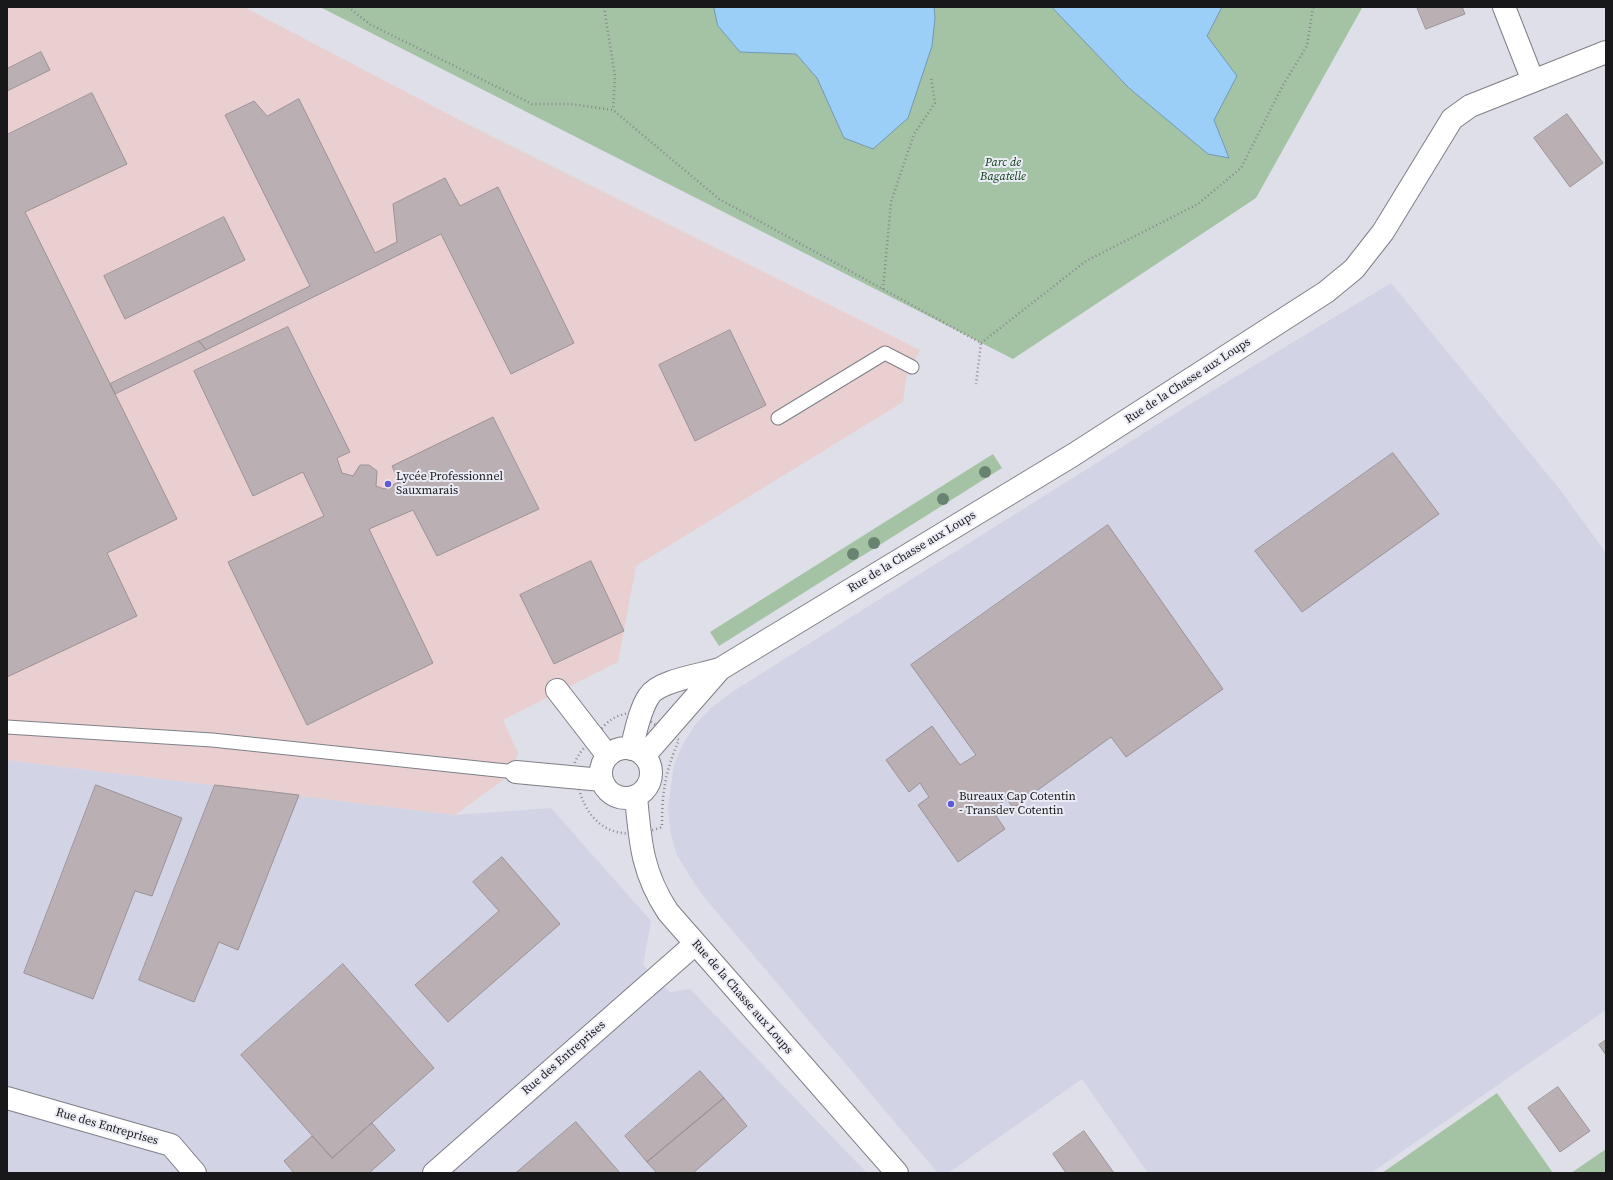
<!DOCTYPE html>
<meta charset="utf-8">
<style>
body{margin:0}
#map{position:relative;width:1613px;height:1180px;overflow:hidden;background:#dfdfe9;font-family:"Source Serif 4",serif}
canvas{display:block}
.frame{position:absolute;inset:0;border:8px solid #18181b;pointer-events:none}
</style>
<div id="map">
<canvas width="1613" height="1180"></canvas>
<div class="frame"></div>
</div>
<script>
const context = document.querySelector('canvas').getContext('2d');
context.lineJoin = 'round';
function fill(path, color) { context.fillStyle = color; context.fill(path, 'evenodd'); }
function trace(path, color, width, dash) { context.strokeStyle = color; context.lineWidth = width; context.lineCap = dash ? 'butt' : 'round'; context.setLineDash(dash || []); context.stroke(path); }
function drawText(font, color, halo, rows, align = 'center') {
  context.font = font + ' "Source Serif 4",serif'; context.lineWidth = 4; context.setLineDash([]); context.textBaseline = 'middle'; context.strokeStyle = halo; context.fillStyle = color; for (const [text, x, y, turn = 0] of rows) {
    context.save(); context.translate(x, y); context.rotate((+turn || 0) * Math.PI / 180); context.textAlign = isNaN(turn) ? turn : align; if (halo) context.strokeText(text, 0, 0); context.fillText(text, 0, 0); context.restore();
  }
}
fill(new Path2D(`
 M1391,283L1561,491L1606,553V1010L1371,1173H1148L1082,1079L948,1173H938L704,897L689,875L677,855L671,835L668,808L674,765L683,744L695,725L711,708L732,692L1184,408Z
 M7,760L455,815L551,808L651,921L643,965L670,992L690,989L867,1173H7Z`), '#d2d3e4');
fill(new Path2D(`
 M7,7H244L467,124L920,350L906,378L903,402L636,566L618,662L503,720L518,753L510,775L455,815L7,760Z`), '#e9cfd0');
fill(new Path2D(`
 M320,7H1362V8L1256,198L1013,359Z
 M993,454L1002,468L719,646L710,632Z
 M1497,1093L1553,1173H1382Z
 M1606,1149V1173H1571Z`), '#a4c3a4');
const water = new Path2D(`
 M714,7H934L935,18L932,46L908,118L873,149L844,138L817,78L796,54L740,52L718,26Z
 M1052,7H1222L1207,36L1237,76L1214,120L1229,158L1208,154L1129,88Z`);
fill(water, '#9ccff8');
trace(water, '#7498b6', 1);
const building = new Path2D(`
 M1417,7H1462L1465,14L1426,29Z
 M41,52L50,70L7,91V69Z
 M92,93L127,164L25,212L177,519L107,553L137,616L7,677V135Z
 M299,99L375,253L397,242L393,204L445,178L460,206L498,187L574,343L511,374L441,234L206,350L199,341L310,286L225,115L254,101L267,116Z
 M1567,114L1603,163L1570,187L1534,138Z
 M224,217L245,260L125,319L104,276Z
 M288,327L350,452L337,458L342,473L353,476L360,465H369L377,471L376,486L384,489L399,482L392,466L493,417L539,509L437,556L413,510L369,529L433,663L307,725L228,562L324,516L303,472L253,496L194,371Z
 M730,330L766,405L695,441L659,365Z
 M199,341L206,350L115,394L110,384Z
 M1393,453L1439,514L1302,612L1255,551Z
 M1108,525L1223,689L1126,757L1111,737L1013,808L1007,799L992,810L1005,829L958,862L918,805L929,797L920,783L909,792L886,760L932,726L960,765L976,755L911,665Z
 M591,561L624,631L554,664L520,595Z
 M96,785L182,818L152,896L135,891L93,999L24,973Z
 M215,785L299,795L238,950L219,942L194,1002L139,980Z
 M502,857L560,924L448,1022L415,985L499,911L473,882Z
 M343,964L434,1068L332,1158L241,1055Z
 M1606,1040V1055L1599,1045Z
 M700,1071L724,1098L647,1162L625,1136Z
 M1558,1087L1590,1131L1560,1152L1528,1108Z
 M724,1098L747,1126L693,1173H657L647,1162Z
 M576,1122L620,1173H516Z
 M372,1123L395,1150L369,1173H294L284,1161L312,1136L332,1158Z
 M1084,1131L1114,1173H1066L1053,1154Z`);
fill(building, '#bab0b4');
trace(building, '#9c9296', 1);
const lane = new Path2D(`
 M778,418L885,353L912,367
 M7,727L212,740L516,772`);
const street = new Path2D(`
 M1504,7L1533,81
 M557,690L608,756
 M601 773a25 25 0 1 1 50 0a25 25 0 1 1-50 0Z
 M631,749C636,732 639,711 649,696C659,680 702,675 720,669L1073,455L1326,292L1354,269L1383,232L1452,119L1470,106L1606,52
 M644,756L720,669
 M516,772L602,780
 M636,796C640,841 642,873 668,912L897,1173
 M7,1098L171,1145L195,1173
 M434,1173L695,944`);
trace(lane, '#7e7f87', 15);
trace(street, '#7e7f87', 24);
trace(new Path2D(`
 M348,7L371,25L532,104H571L613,110L719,199L981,343L976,384
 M604,7L615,76L613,110
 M883,289L891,202L914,134L935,103L931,77
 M981,343L1086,261L1198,204L1241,168L1283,85L1307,46L1313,7
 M629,713L640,715L679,740C665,772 662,792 662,827C622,842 592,832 579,790C576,780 571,770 576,760C580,751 588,744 595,736C606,723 612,716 629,713Z`), '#87878e', 2.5, [1, 3]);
trace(lane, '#fff', 13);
trace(street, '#fff', 22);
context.fillStyle = '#688471';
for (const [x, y] of [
 [985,472],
 [943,499],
 [874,543],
 [853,554]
]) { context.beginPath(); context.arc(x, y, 6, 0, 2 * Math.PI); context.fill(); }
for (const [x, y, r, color] of [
 [388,484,4,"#6159d2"],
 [951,804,4,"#6159d2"]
]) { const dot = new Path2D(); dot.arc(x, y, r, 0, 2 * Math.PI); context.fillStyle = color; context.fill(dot); trace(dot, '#ececf6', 1.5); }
drawText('italic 12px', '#06390e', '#ececf6', [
 ["Parc de",1003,163],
 ["Bagatelle",1003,177]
]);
drawText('12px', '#18181b', '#ececf6', [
 ["Rue de la Chasse aux Loups",1188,381,-33],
 ["Rue de la Chasse aux Loups",912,552,-31],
 ["Rue de la Chasse aux Loups",742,997,49],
 ["Rue des Entreprises",564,1058,-41],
 ["Rue des Entreprises",107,1127,16]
]);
drawText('12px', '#18181b', '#ececf6', [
 ["Lycée Professionnel",396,477],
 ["Sauxmarais",396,491],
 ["Bureaux Cap Cotentin",959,797],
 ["- Transdev Cotentin",959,811]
], 'left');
</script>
